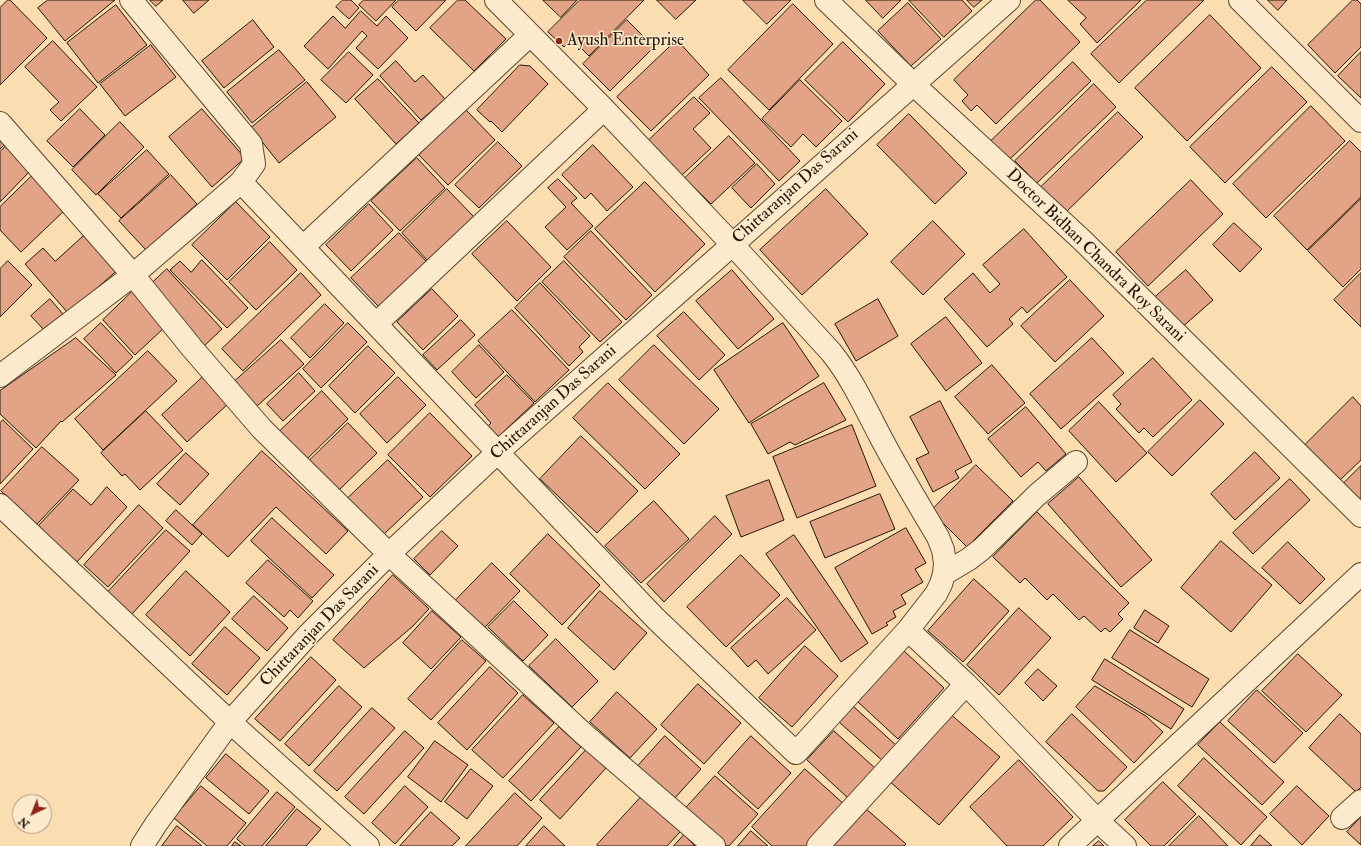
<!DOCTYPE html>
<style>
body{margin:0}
#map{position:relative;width:1361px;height:846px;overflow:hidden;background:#fadeb2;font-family:"IM FELL Double Pica",serif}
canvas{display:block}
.north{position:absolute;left:12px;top:794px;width:40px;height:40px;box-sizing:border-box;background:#fceacd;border:1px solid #a5957e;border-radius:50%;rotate:223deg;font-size:11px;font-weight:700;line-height:16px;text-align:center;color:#221607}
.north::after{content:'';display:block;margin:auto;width:14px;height:18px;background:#8f2418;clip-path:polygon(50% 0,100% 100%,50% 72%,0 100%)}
</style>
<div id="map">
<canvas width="1361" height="846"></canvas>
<div class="north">N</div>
</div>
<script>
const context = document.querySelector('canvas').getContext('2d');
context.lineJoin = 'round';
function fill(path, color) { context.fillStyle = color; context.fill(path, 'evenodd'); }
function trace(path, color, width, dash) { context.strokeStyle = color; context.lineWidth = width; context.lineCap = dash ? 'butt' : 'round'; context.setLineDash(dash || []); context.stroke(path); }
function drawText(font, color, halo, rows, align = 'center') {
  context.font = font + ' "IM FELL Double Pica",serif'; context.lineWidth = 3; context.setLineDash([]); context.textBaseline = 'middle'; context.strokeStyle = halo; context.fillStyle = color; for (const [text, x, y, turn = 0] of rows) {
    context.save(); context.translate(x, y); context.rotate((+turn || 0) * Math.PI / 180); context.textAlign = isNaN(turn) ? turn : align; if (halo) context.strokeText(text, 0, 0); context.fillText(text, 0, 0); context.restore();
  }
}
const building = new Path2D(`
 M8,0H10L47,38L0,85V8Z
 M48,0H115L65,41L38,8Z
 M150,0H163L156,6Z
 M183,0H209L194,13Z
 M343,0H351L359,8L349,19L336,7Z
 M364,0H396L376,21L359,5Z
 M399,0H446L416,31L392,7Z
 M458,0H465L506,39L474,71L430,28Z
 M543,0H577L561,17Z
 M580,0H644L589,56L572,39L564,47L548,32Z
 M657,0H696L676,19Z
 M743,0H791L767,24Z
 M866,0H901L883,18Z
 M909,0H962L972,11L944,37Z
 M967,0H982L974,7Z
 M1036,0H1040L1080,42L996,124L977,105L971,111L962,101L968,95L954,80Z
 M1068,0H1141L1097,43L1080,24L1086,18Z
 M1147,0H1204L1119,83L1091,54Z
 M1268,0H1287L1278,10Z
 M1353,0H1357L1361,4V47L1335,73L1308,45Z
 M908,3L941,39L911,66L878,31Z
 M793,4L833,44L769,110L728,70Z
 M116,5L147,45L98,83L67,43Z
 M361,11L377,26L386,16L408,38L378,69L356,48L367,36L362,31L328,69L304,46L333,16L345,28Z
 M1210,15L1261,68L1187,141L1135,88Z
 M253,20L274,47L224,88L202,61Z
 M627,20L654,47L610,91L583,64Z
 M677,40L709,75L651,131L617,97Z
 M53,41L97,87L61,121L50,110L59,102L25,67Z
 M843,42L885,84L848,122L805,80Z
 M151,45L176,77L125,116L100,84Z
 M279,50L305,80L252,123L227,92Z
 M349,52L373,75L346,103L321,80Z
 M1361,52V98L1338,76Z
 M396,61L415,82L423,75L445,99L421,120L380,76Z
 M1073,62L1091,81L1009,160L991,141Z
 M520,65L530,66L548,84L502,132L491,121L490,122L477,110Z
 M1272,67L1307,102L1225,183L1190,147Z
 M721,78L800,161L779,181L699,98Z
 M378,79L419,123L396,144L355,99Z
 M800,80L842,121L816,147L803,134L791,147L762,119Z
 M307,82L336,117L279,163L251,128Z
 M1094,84L1116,107L1037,183L1015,161Z
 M694,97L710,113L693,129L711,148L682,175L649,140Z
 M1311,106L1345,141L1266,218L1233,184Z
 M80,109L105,135L73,167L47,141Z
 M202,109L245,158L212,187L169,137Z
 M466,110L495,140L448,185L419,155Z
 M1118,112L1143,137L1065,213L1040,188Z
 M909,114L967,173L935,204L877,145Z
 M120,122L144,147L96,195L72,170Z
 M729,136L755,163L711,204L685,178Z
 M0,139L5,144L0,149Z
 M1350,141L1361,152V197L1307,250L1274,216Z
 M498,142L522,166L479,208L455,185Z
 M7,145L32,169L0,202V152Z
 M593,145L633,187L607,211L591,193L585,199L562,175Z
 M147,150L169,174L121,218L98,194Z
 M417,158L445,188L400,231L371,201Z
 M757,164L775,184L751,208L732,188Z
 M34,174L67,208L21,252L0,230V207Z
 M171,175L197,204L146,250L119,221Z
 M558,179L577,198L571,203L593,226L567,250L545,227L566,207L548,188Z
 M1191,180L1223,214L1148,286L1116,252Z
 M645,182L705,244L655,292L595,229Z
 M447,189L474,217L428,261L402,233Z
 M826,189L868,234L802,295L760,250Z
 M1361,199V269L1343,287L1308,251Z
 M236,202L270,237L227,280L192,245Z
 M369,204L393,230L351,271L326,245Z
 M507,221L551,267L517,301L472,254Z
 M933,221L965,254L923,295L891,262Z
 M1234,223L1262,249L1240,272L1213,245Z
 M1024,229L1067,277L1027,313L1022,307L1009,319L1013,324L987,347L944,299L973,273L990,293L1000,284L983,265Z
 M591,231L652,295L626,320L564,257Z
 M88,232L120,268L68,313L25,264L43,248L55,261Z
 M399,233L427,262L379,307L351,278Z
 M270,242L297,270L256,310L229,282Z
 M202,260L248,308L227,328L170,270L180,261L191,272Z
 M8,261L32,285L0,317V269Z
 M564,261L622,322L600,342L542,282Z
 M167,269L222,329L203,347L148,287Z
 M732,270L774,319L738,349L696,301Z
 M1186,270L1213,300L1180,329L1153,299Z
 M301,273L321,295L243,371L222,349Z
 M1361,273V327L1334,300Z
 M1070,280L1104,316L1055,362L1021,326Z
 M540,283L590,336L579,347L583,352L569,366L515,308Z
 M432,289L458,316L423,350L397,322Z
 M132,292L165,327L135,355L103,320Z
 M50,299L63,314L45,331L31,316Z
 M878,299L898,336L856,361L835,324Z
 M325,304L344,323L310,358L291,338Z
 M512,310L569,370L535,402L478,341Z
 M684,312L725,355L699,380L657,336Z
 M946,317L982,363L946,391L911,344Z
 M461,320L475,335L437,370L423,355Z
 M101,323L133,357L116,373L84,339Z
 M348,323L367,342L321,388L303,369Z
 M783,323L819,376L749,423L714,370Z
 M76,338L116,375L62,422L61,421L36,448L0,414V391Z
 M1092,338L1124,373L1061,429L1030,394Z
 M281,340L304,364L257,406L235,381Z
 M479,345L504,372L476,398L452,372Z
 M654,345L719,409L684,444L619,380Z
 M368,346L395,373L355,413L329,386Z
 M148,351L177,381L103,450L75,419Z
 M1153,358L1192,400L1153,437L1144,428L1139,433L1116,409L1121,404L1113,395Z
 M992,365L1025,403L988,434L955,397Z
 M299,373L315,391L283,421L267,404Z
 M205,375L230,402L187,442L162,415Z
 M507,375L534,403L498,437L488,426L491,423L475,405Z
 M398,377L426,405L387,443L360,414Z
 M608,383L680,454L645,489L573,418Z
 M824,383L846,420L795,445L790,442L768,454L751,424Z
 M322,391L348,419L307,459L280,431Z
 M1353,397L1361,406V460L1338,482L1303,447Z
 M1200,400L1224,424L1172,476L1148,452Z
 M940,401L972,462L955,471L959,478L933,492L916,459L929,453L910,417Z
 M1099,402L1147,453L1116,482L1069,431Z
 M1026,407L1066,454L1046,471L1038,462L1021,477L988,439Z
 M146,411L183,450L140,490L125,474L122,476L101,453Z
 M430,413L472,456L430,497L388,455Z
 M3,420L33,449L0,484V423Z
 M348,423L377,453L339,490L310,460Z
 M852,425L876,486L797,518L773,457Z
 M581,436L638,491L597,533L540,479Z
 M42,447L79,480L37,524L1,491Z
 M262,451L348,531L326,554L276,507L228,557L193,525Z
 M1255,452L1280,478L1235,520L1211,494Z
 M186,453L209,474L180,505L157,484Z
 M388,460L423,497L382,536L347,499Z
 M976,465L1013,501L967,547L931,511Z
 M1361,466V504L1342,485Z
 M1079,477L1152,560L1121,587L1048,504Z
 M1290,479L1310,500L1253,554L1233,533Z
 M769,480L784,520L741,537L726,496Z
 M107,487L127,507L76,563L37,527L73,489L91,505Z
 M880,494L895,529L825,558L810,522Z
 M654,501L689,539L641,583L605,546Z
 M139,505L163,528L108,587L84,565Z
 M176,510L202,534L192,545L166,521Z
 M1037,512L1129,603L1118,614L1123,619L1110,632L1105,628L1101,632L1084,616L1079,620L1053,594L1047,600L1025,578L1020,583L993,557Z
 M715,516L732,534L664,602L647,584Z
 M272,518L334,575L312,598L251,541Z
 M906,528L926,563L915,569L923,582L901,595L906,604L893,611L896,617L886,623L888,625L872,634L835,568Z
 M166,530L190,551L132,614L108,592Z
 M442,531L458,546L430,575L414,559Z
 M548,534L600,585L562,625L510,574Z
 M794,535L868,643L841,662L766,554Z
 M1221,541L1272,585L1231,632L1181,588Z
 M1288,542L1325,579L1300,604L1262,568Z
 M741,555L780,595L726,647L687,607Z
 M268,560L313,601L298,618L290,610L284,617L246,583Z
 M492,563L520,591L484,628L455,601Z
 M186,571L230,612L190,656L146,615Z
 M393,575L429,609L413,626L364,668L333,640Z
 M974,579L1009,611L963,662L928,631Z
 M600,591L647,633L614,670L568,628Z
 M254,596L288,628L267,651L232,619Z
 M787,598L816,630L768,674L756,660L748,667L731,648Z
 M514,601L548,635L523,661L488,627Z
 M1019,608L1051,638L999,695L967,665Z
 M1145,610L1169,626L1158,643L1134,628Z
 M432,611L461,637L431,669L403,643Z
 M225,627L260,658L227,695L192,664Z
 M1130,630L1209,679L1192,707L1112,658Z
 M556,639L598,681L572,707L529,666Z
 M462,640L486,661L431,720L408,699Z
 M805,646L838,676L792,727L759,698Z
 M904,651L944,688L898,739L858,702Z
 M1298,654L1342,695L1306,732L1262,691Z
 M311,657L336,680L280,741L255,719Z
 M1105,659L1184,709L1171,729L1092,680Z
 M490,667L518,693L467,750L438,723Z
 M1038,669L1057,686L1043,701L1025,683Z
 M698,684L741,723L704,764L661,725Z
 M339,686L362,707L309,766L285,744Z
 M1095,686L1146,716L1163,732L1134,763L1076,707Z
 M1257,690L1303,733L1274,763L1228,721Z
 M617,692L657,729L630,758L590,722Z
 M523,695L554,723L503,778L472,750Z
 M853,706L898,747L884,762L839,722Z
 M372,708L395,728L337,791L314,771Z
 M948,712L1000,757L939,825L888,780Z
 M1072,714L1127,767L1104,791H1098L1046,742Z
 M1340,714L1361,734V787L1356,792L1309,748Z
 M1220,722L1284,782L1262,805L1198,745Z
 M559,727L581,747L531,801L509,781Z
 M405,731L424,748L364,814L345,797Z
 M834,731L876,769L849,799L807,760Z
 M665,736L701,769L674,799L638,766Z
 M751,736L791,773L758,809L718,773Z
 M435,741L468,765L441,802L408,777Z
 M586,750L606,768L560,819L540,800Z
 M226,754L269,791L249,814L206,778Z
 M1204,758L1267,817L1241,845L1178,786Z
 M1019,760L1073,817L1043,846H1007L970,807Z
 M471,769L493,786L467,819L445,802Z
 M805,769L846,806L810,846H772L752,827Z
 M715,776L758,814L729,846H727L685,809Z
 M1163,782L1196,814L1164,846H1151L1125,820Z
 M201,786L246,823L227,846H207L174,818Z
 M405,786L428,807L395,844L372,823Z
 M1297,786L1329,816L1302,845L1270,814Z
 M277,792L295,807L262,846H245L237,839Z
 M515,793L542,818L517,846H466Z
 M642,796L681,831L667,846H599L597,845Z
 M864,807L906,844L904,846H829Z
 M297,809L321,829L306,846H266Z
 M431,812L460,838L452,846H400Z
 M1199,816L1228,846H1169Z
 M1361,817V845L1347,832Z
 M177,826L202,846H162Z
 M544,826L565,846H526Z
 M751,831L768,846H738Z
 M684,835L695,846H674Z
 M1260,835L1272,846H1251Z
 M1099,841L1104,846H1093Z
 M235,842L241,846H232Z`);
fill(building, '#e3a386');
trace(building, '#221607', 1);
const minor = new Path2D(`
 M826,0L913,84L1082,240L1361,516
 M1240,0L1361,121
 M0,123L133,275L192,348L262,429L389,554L585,735L714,846
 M241,182L655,618L796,753L908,630L936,594L941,584L944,574L945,563L943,550L938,537C918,503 897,469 879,434C864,405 851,377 831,352L732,244L604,109L496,0
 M303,247L530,35
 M376,324L604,109
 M0,376L133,275L241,182L254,164L251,144L131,0
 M0,505L230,722L368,846
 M944,574L969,559L982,549L1037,495L1076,462
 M908,630L966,684L1098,821L1125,846
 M1342,818L1361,801
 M142,846L156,824L230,722L308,635L389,554L498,452L1009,0
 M818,846L966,684
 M1070,846L1361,574`);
trace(minor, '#584832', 24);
trace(minor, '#fceacd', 22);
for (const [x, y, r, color] of [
 [559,41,4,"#8f2418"]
]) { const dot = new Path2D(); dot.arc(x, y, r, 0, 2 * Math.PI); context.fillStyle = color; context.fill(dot); trace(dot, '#fceacd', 1.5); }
drawText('17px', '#221607', '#fceacd', [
 ["Ayush Enterprise",567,41]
], 'left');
drawText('17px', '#221607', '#fceacd', [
 ["Chittaranjan Das Sarani",796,187,-42],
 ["Doctor Bidhan Chandra Roy Sarani",1095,256,44],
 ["Chittaranjan Das Sarani",554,403,-42],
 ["Chittaranjan Das Sarani",320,626,-46]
]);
</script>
